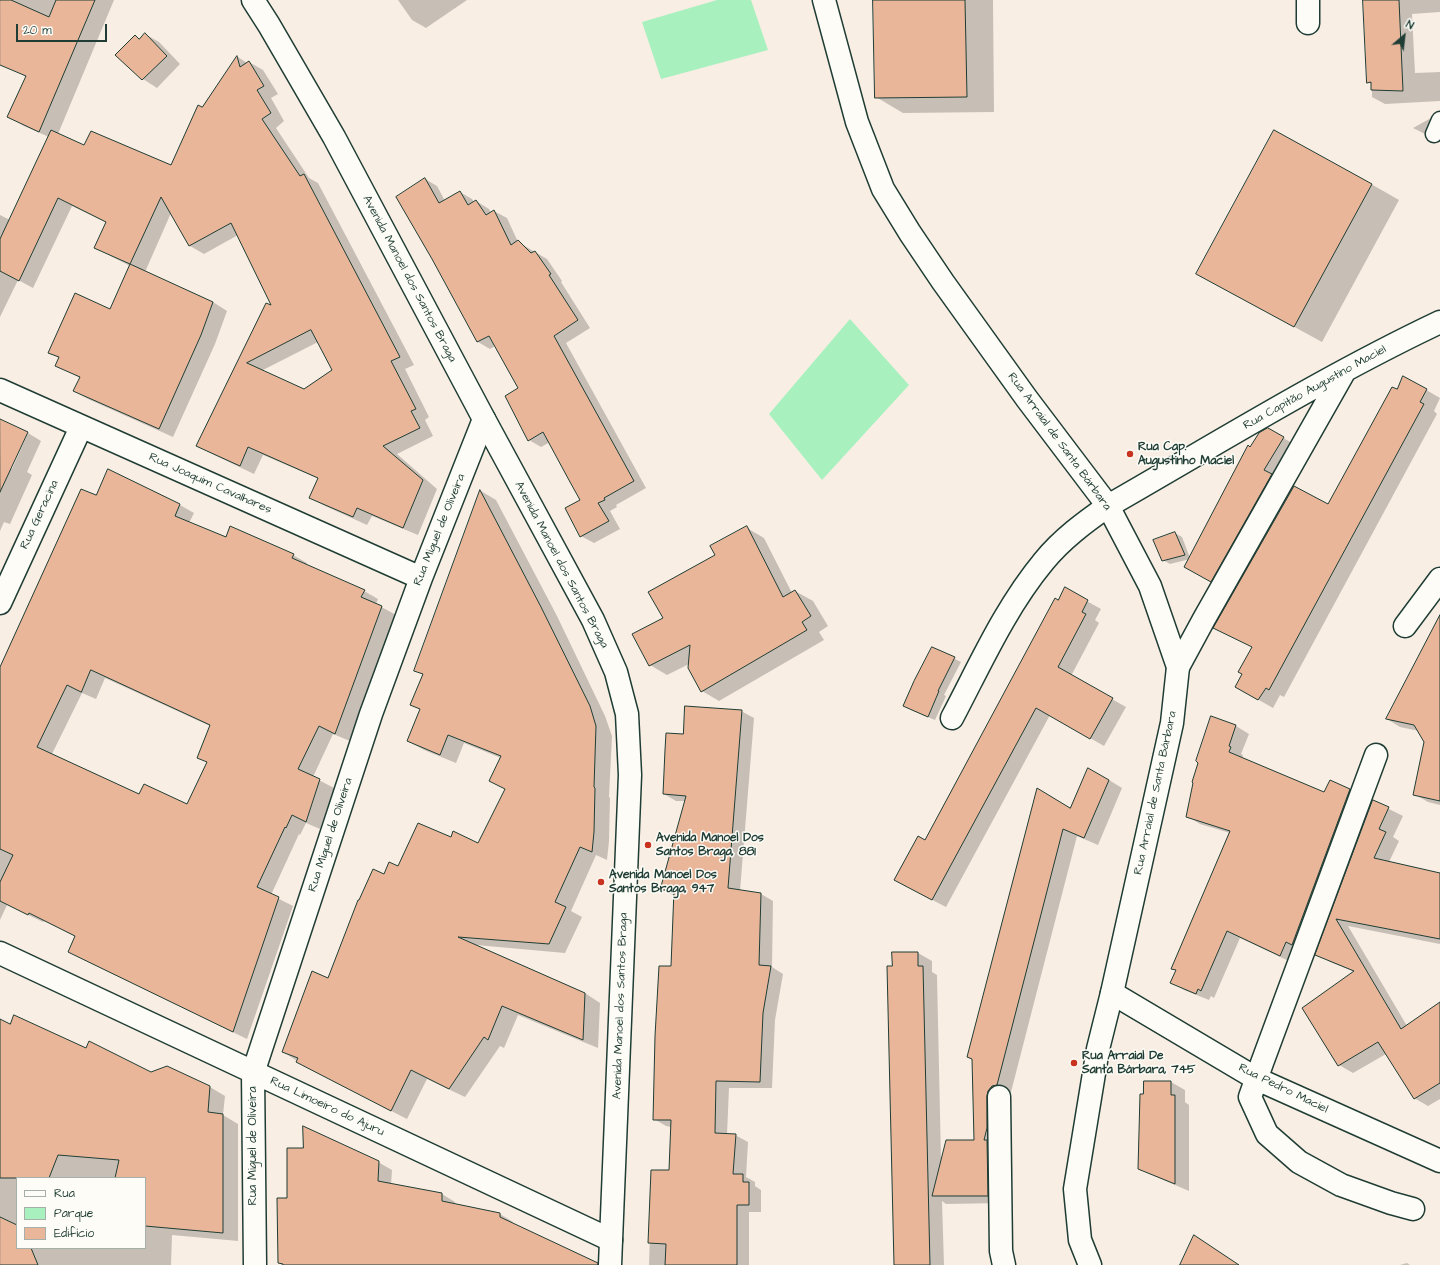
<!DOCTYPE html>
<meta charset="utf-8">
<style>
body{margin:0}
#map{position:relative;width:1440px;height:1265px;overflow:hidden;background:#f9eee4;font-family:"Architects Daughter",sans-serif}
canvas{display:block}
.legend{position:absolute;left:16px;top:1177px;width:130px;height:72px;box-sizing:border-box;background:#fdfcf7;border:1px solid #a4b0a9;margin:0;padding:5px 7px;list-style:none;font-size:12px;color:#1f3d34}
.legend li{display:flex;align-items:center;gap:8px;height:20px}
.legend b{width:20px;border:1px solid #a4b0a9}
.north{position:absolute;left:1384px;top:16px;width:40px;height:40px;-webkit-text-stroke:3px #fdfcf7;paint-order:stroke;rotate:28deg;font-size:11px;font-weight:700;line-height:16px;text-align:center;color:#1f3d34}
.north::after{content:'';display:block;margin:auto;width:14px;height:18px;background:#1f3d34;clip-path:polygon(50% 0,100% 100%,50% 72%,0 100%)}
.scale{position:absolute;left:16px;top:24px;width:91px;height:18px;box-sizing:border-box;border:2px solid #1f3d34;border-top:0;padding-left:5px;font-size:12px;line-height:14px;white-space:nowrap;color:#1f3d34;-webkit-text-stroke:3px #fdfcf7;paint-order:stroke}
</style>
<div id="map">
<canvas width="1440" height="1265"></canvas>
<ul class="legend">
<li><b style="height:5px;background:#fdfcf7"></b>Rua</li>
<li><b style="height:11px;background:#a8f1bf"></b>Parque</li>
<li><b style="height:11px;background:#e9b69a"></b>Edifício</li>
</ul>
<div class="north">N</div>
<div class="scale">20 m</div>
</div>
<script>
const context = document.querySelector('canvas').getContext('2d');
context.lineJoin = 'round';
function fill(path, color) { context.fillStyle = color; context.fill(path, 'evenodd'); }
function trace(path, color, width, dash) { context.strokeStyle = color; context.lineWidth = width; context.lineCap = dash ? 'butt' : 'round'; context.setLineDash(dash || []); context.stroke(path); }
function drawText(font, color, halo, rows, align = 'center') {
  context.font = font + ' "Architects Daughter",sans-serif'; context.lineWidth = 3; context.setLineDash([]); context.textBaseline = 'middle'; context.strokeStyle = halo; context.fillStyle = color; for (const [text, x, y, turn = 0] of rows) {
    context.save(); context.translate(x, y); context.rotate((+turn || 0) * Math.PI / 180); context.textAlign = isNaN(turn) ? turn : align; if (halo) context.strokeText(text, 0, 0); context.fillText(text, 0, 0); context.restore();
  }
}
fill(new Path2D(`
 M717,0H751L768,50L661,79L642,22Z
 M850,319L909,385L822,480L769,414Z`), '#a8f1bf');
fill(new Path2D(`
 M0,0H114L58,134L84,147L172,167L202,108L238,57L247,63L249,62L263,70L278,94L271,98L284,121L276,128L309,178L318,183L414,365L405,369L429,417L425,420L433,436L397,454L437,489L418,535L372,516L367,525L325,506L310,498L319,479L263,455L254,474L212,454L197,446L273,307L238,235L204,254L190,246L171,213L145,272L213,302L227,311L215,344L173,437L88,399L74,391L80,378L56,365L59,358L49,353L111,310L130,266L95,248L107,223L72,206L33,288L18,280L0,317V215L10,220L49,137L24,126L9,117L26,77L17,71L0,15ZM318,342L333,371L304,390L261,371Z
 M398,0H467L426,28L412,20Z
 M874,0H993L994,112L903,113L876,97Z
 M1364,0H1440V12L1412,14L1415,73L1440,72V101L1385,104L1372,97V84L1368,82Z
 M145,34L159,42L180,64L157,88L143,79L116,54L135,36L140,39Z
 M1431,118L1440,123L1427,135L1413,128Z
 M425,179L437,186L445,201L460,192L472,199L474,202L476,201L489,209L491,213L494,211L507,218L518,242L547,259L562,281L561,282L590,328L566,343L646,488L616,505L617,507L610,511L620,529L594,543L581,536V500L550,442L541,447L529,440L519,389L495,346L490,349L478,342Z
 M1371,184L1399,200L1322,342L1225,289Z
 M1404,377L1440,398L1434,411L1437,414L1284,697L1280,695L1273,708L1236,687L1243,674L1252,647L1229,635L1329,505Z
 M0,420L10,468L12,469L28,433L41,441L27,472L32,475L10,524L4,522L0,531Z
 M1268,429L1297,446L1225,589L1186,567L1190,559L1170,564L1163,560L1175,533L1182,537L1190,558L1251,448Z
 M109,471L180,505L194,513L189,523L226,539L293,555L307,563L306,565L364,591L378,599L376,604L396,615L350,741L333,734L313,777L334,788L320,829L306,823L300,835L299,834L271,895L293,906L247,1039L84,960L69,952L76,937L44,921L43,922L7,905L0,920V669L96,497ZM105,678L210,726L198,757L208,763L187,805L140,795L52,754L82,693L96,699Z
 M481,491L496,500L557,616L605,716L612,736L609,797L610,798L609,841L607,860L596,855L571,911L582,917L565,953L476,945L585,993L600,1003L598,1048L518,1015L504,1048L500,1046L465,1097L427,1079L407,1119L313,1071L283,1052L328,979L384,876L451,838L479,844L506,790L501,758L464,743L456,763L424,750L408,741L421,710L411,704L423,675L416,670Z
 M747,528L764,538L792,593L795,591L813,601L828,626L819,632L824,640L719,701L702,691L689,664L667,675L650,665L664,618L717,555Z
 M1065,589L1101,609L1095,620L1099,623L1071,676L1126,707L1104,746L1050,715L946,907L909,888L925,841Z
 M1440,617V805L1428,802L1414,794L1425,741L1419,731L1400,727L1387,719Z
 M933,648L961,662L944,695L946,696L935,720L911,710Z
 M741,711L754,718L740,891L761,894L773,901L772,967L783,974L775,1020L772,1088H729L727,1135H735L748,1142L746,1177L755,1182V1186L761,1190V1212H749V1265H649L652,1171H670L671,1127L666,1126L654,1119L672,967L675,896L661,889L685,801H676L664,794L684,735Z
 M1212,717L1236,726L1249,734L1241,754L1243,755L1242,759L1324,793L1350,790L1362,797L1293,963L1240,938L1214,998L1211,996L1209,1000L1184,990L1171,982L1177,971L1173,968L1230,833L1200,824L1187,816Z
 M1109,780L1122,788L1098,845L1077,836L1011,1092L1006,1094L1001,1203L946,1204L942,1201L944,1265H895L893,967L918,953L932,961V972L937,975L941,1160L975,1141L973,1060L968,1057L1071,809Z
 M1373,801L1403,816L1393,837L1399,841L1389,862L1440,874V944L1348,926L1407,1026L1440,1004V1099L1428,1106L1414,1098L1386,1054L1353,1073L1339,1065L1355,972L1330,962L1317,954Z
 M0,1020L11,1025L86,1049L151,1073L167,1067L210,1087L225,1096L223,1115L238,1124V1241L172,1235L171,1265H0ZM17,1178H145V1248H17Z
 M1171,1082L1185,1090V1102L1189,1105V1191L1154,1176L1139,1168L1144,1095Z
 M378,1162L392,1170L391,1185L442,1194L455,1202V1205L500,1214L513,1222V1224L589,1265H282L279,1263L288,1199Z
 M1407,1263L1410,1265H1400Z`), '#0003');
const building = new Path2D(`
 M0,0H11L49,17L56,0H95L39,132L7,117L26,76L0,65Z
 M873,0H965L967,97L875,98Z
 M1363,0H1399L1403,91L1371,90V82L1367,83Z
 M145,33L167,56L142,80L115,55L135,35L139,39Z
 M237,56L240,67L249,61L264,86L257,90L271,113L262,119L300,176L304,174L400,357L391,361L416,409L411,411L420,428L383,446L423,480L403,528L357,508L353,517L309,498L318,478L248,447L240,466L196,446L266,303L271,305L231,223L189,246L161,197L130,264L213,302L201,335L159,429L73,391L80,377L55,366L59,357L48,353L75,293L110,309L130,264L94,248L106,222L58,198L19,281L0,271V239L51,130L84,145L91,131L171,165L198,105L202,107ZM311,330L332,370L304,389L247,363Z
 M1274,130L1372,184L1294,327L1196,274Z
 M425,178L439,203L460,191L468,205L476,200L486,215L494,210L511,245L518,240L531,253L535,251L551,274L549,275L578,320L554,336L634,481L604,498L605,500L598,503L609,521L580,537L565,508L580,500L570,482L543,432L528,441L505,396L518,388L489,336L477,342L432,259L396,197Z
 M1403,376L1427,389L1420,402L1424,404L1269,690L1266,688L1258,700L1235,687L1242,674L1238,672L1252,647L1213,628L1294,486L1328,504L1392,387L1397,389Z
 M0,419L28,432L0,492Z
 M1268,428L1284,437L1264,470L1272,474L1211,582L1184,567L1248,445L1250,447L1259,433Z
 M108,469L180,504L175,516L226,537L230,526L294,554L292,558L365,590L361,597L382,606L335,734L319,726L298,769L320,779L306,822L292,815L286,828L285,827L257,887L279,897L233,1032L68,952L75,936L29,913L28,915L0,901V882L13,855L0,849V667L81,489L96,495ZM91,670L210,725L197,758L207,762L187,804L144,784L139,794L37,747L67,685L81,692Z
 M480,490L541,607L590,706L596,726L594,787L595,788L594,832L592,852L580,847L555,902L566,907L549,944L458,937L585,993L583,1040L502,1006L488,1040L484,1037L449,1089L411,1070L391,1111L296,1062L298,1058L282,1052L312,971L328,978L358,900H359L373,869L384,874L389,862L398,866L418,823L451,837L453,831L478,843L505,789L489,781L501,756L448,735L440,755L407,741L420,709L410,705L423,674L414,671Z
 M747,526L783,597L795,590L811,616L802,622L807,630L701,692L688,668L690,645L649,666L632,634L663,618L648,592L715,555L710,546Z
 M1175,532L1185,555L1162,561L1153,540Z
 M1065,587L1088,600L1082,612L1086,614L1058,667L1113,698L1090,739L1036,708L932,900L894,880L918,836L925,840L1055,598L1058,600Z
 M1440,615V801L1413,795L1424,742L1414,725L1386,719Z
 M932,647L955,657L938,691H939L928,717L903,706L914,681Z
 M685,706L742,710L728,888L761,893L759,965L771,966L763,1013L760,1082L716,1081L715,1133L736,1134L733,1174H743V1182H749V1205H737V1265H665L666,1244L648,1243L651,1170H669L671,1120H653L655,1036L659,966H671L674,890H660L686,796L663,794L665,750L666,733L683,734Z
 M1211,716L1236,725L1229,746L1231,747L1229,752L1324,792L1330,780L1350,789L1292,945L1286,942L1280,956L1227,931L1201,991L1198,989L1196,994L1170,983L1176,970L1171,969L1230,831L1186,817L1193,783L1192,782L1198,763L1196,761Z
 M1088,768L1109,780L1084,838L1063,829L997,1085L992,1086L988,1091L987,1097V1128L984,1140H987L988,1196H932L946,1140H974L972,1059L967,1057L1037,788L1070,808Z
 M1373,800L1389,807L1379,829L1386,832L1374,858L1440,873V939L1336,919L1401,1029L1440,1002V1083L1414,1099L1378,1042L1338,1066L1302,1008L1354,971L1315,955Z
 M892,952H918V966H923L930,1265H894L887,966H892Z
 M14,1015L86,1048L89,1041L151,1072L167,1066L210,1086L208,1112L223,1114V1233L145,1226V1178H115L119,1160L58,1155L49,1178H0V1019L10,1024Z
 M1144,1081H1171V1095H1175V1184L1138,1169L1140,1094H1143Z
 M303,1126L379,1161L378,1181L442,1193V1201L500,1213V1217L598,1263V1265H283V1264L278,1263L277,1198H287V1148H303Z
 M0,1217L17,1225V1248H31L38,1265H0Z
 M1194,1235L1239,1265H1180Z`);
fill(building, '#e9b69a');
trace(building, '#1f3d34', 1);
const lane = new Path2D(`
 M1434,134L1440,120`);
const street = new Path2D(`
 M1308,0V23
 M0,390L421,578
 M0,603L81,427
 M1405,626L1440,579
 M1178,667L1204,619L1344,372
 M952,718C980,665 1005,608 1044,561C1062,539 1085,522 1108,506C1218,443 1326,376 1440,322
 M1376,755L1262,1063L1250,1097L1267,1134L1299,1162L1341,1185L1391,1203L1413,1209
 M0,953L611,1240
 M1112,993L1257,1079L1440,1161
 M999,1097L1001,1251L1004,1265
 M255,1265L253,1073L371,714L421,578L484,419`);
const secondary = new Path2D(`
 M253,0L269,25L334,137L484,419L593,620L616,672L627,714L630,775L610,1265
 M824,0L857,122L883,189L910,233L943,282L1027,399L1108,506L1150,586L1178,667L1172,723L1112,993L1098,1049L1075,1189L1080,1240L1090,1265`);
trace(lane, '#1f3d34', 19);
trace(street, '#1f3d34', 25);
trace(secondary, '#1f3d34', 25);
trace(lane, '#fdfcf7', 16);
trace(street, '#fdfcf7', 22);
trace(secondary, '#fdfcf7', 22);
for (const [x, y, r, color] of [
 [1130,454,4,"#c8321e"],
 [648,845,4,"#c8321e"],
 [601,882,4,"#c8321e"],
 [1074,1063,4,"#c8321e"]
]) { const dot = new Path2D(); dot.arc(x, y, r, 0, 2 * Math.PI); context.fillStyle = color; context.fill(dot); trace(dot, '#fdfcf7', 1.5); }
drawText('12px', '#1f3d34', '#fdfcf7', [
 ["Avenida Manoel dos Santos Braga",409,279,62],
 ["Rua Capitão Augustino Maciel",1315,388,-29],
 ["Rua Arraial de Santa Bárbara",1059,442,54],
 ["Rua Joaquim Cavalhares",210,484,24],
 ["Rua Geracina",40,515,-65],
 ["Rua Miguel de Oliveira",440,530,-68],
 ["Avenida Manoel dos Santos Braga",561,565,62],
 ["Rua Arraial de Santa Bárbara",1156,793,-78],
 ["Rua Miguel de Oliveira",331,835,-72],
 ["Avenida Manoel dos Santos Braga",621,1006,-88],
 ["Rua Pedro Maciel",1283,1089,26],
 ["Rua Limoeiro do Ajuru",327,1107,25],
 ["Rua Miguel de Oliveira",253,1146,-90]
]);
drawText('bold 12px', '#1f3d34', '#fdfcf7', [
 ["Rua Cap.",1138,447],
 ["Augustinho Maciel",1138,461],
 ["Avenida Manoel Dos",656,838],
 ["Santos Braga, 881",656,852],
 ["Avenida Manoel Dos",609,875],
 ["Santos Braga, 947",609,889],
 ["Rua Arraial De",1082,1056],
 ["Santa Bárbara, 745",1082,1070]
], 'left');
</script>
